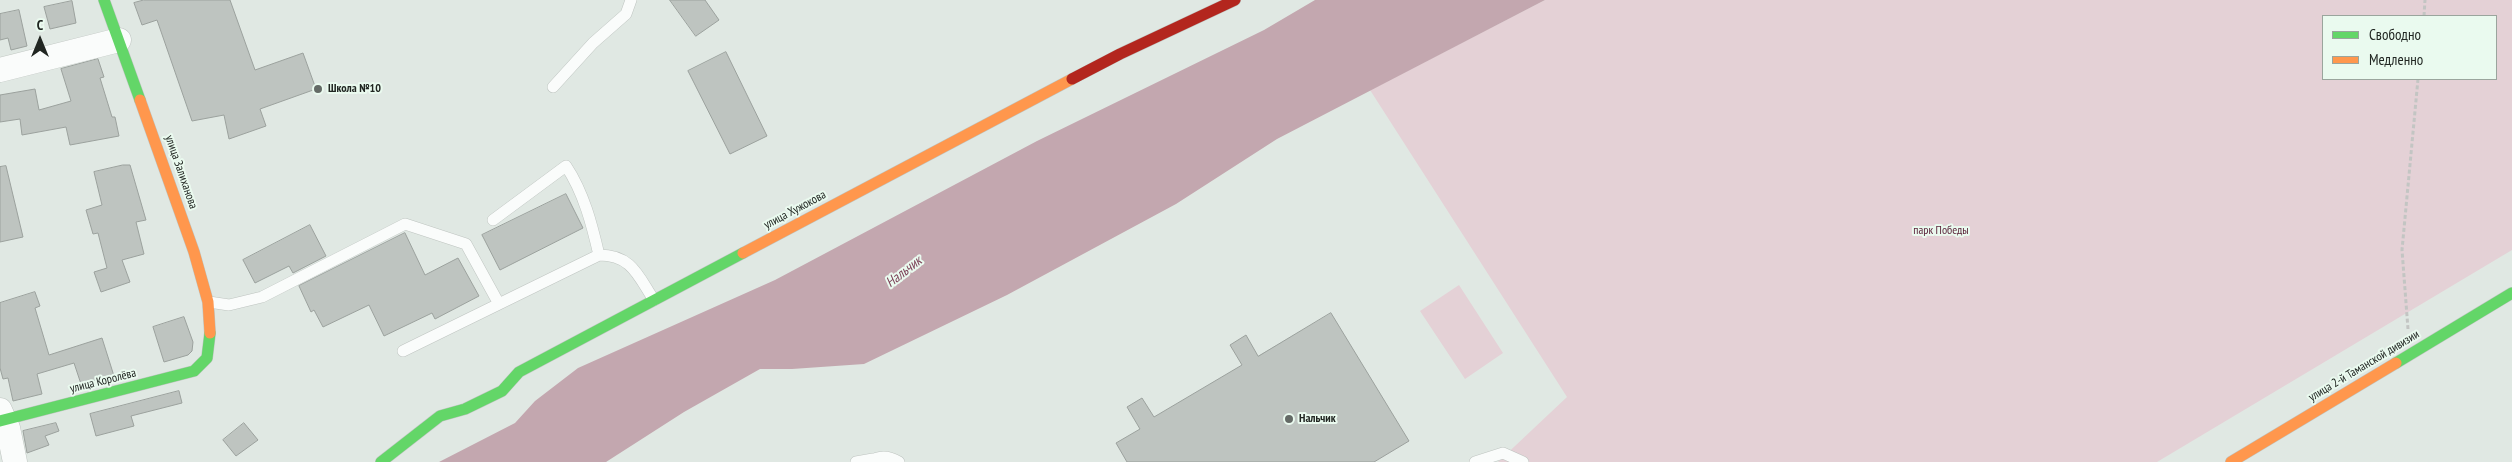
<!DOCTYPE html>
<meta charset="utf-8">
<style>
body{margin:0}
#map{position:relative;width:2512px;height:462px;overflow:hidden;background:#e0e8e3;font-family:"PT Sans Narrow",sans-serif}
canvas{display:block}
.legend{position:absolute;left:2322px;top:15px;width:175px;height:65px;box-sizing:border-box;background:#eafaef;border:1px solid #9aa59d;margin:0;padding:6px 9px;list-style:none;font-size:15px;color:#212622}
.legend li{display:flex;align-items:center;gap:10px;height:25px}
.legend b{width:25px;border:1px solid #9aa59d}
.north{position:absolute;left:15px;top:15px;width:50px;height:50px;-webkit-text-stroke:4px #eafaef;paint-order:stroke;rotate:0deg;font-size:14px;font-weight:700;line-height:20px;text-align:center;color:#212622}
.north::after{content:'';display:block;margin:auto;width:18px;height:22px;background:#212622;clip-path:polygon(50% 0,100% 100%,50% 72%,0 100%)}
</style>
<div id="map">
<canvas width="2512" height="462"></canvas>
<ul class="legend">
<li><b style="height:6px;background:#63d668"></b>Свободно</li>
<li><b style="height:6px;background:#ff974d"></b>Медленно</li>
</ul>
<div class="north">С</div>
</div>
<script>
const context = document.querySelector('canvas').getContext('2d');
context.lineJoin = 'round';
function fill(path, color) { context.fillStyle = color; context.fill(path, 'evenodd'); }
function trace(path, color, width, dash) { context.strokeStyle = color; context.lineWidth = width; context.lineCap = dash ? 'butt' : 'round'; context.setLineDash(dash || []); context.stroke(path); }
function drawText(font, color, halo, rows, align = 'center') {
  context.font = font + ' "PT Sans Narrow",sans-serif'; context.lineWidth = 4; context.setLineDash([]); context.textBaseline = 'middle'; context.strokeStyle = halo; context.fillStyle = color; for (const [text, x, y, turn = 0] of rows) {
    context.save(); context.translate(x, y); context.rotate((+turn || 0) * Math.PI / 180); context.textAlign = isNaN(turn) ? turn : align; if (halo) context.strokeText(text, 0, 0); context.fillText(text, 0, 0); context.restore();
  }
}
fill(new Path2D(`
 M1545,0H2512V250L2157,462H1498L1567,397L1370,90ZM2323,16H2496V79H2323Z
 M1459,285L1503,353L1465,379L1420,311Z`), '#e4d1d6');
fill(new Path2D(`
 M1315,0H1545L1277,139L1176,204L1007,295L864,364L792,369H760L684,412L606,462H439L515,423L535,401L578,368L775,280L1037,141L1264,30Z`), '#c3a7af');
const building = new Path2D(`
 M144,0H230L255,70L303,53L316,89L260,109L266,126L229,139L224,115L192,121L157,20L142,25L134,3Z
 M670,0H705L719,20L696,36Z
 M72,1L76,23L50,29L44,7Z
 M19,10L27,46L11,50L8,38L0,40V14Z
 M726,52L767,136L730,154L688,71Z
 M98,59L104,77L100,78L112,117H115L119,136L70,145L66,127L22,135L20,119L0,122V95L35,89L39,110L71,101L61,69Z
 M123,165H130L146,220L136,222L144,254L122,260L130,282L101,292L94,272L107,268L98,233L93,234L86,210L102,205L94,172Z
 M6,166L23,237L0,242V167Z
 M566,194L583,228L500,270L482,235Z
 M310,225L326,256L293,273L289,266L255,283L243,260Z
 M405,233L425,275L458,258L479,296L435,319L432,313L384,336L369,305L323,327L314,310L311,312L299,286Z
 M35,292L40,306L35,308L49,355L102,338L114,376L81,384L74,363L37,374L42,394L13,401L8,378L3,379L0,368V303Z
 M1331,313L1409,441L1374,462H1127L1116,443L1140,429L1127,407L1142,398L1154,417L1242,365L1230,345L1246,335L1258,356Z
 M184,317L193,342L192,351L188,355L164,362L153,327Z
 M179,391L182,403L131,416L134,426L96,436L90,414Z
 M56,423L59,431L45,436L49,445L27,453L23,431Z
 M244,423L258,440L236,456L223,440Z`);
fill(building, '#bec4c0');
trace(building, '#9ba19d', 1);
const lane = new Path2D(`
 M553,87L593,43L626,14L631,0
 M599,255C632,255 638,276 654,300
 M209,302L229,305L262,297L405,224L466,244L499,304
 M403,351L599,255C592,225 584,193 566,166L493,220
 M856,462L873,459
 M870,462C879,455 889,456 899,462
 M1475,462L1503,453L1523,462`);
const street = new Path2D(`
 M0,70L119,40
 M0,410L8,428L15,462`);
const fast = new Path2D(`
 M104,0L140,100
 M2396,363L2512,293
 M0,421L194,371L207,358L210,333
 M381,462L440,416L465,409L502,391L519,372L743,253`);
const slow = new Path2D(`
 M140,100L194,252L208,302L210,333
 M743,253L1072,79
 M2231,462L2396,363`);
const jam = new Path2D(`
 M1072,79L1120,54L1235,0`);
trace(lane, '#bec4c0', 12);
trace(street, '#bec4c0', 25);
trace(fast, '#bec4c0', 12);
trace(slow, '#bec4c0', 12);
trace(jam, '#bec4c0', 12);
trace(new Path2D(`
 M2424,16L2425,0
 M2408,329L2402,250L2418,79`), '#c3c5c3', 3, [4, 2.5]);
trace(lane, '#fafcfb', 11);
trace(street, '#fafcfb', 24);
trace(fast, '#63d668', 11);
trace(slow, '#ff974d', 11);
trace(jam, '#b3261e', 11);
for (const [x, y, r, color] of [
 [318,89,5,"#646a66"],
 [1289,419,5,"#646a66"]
]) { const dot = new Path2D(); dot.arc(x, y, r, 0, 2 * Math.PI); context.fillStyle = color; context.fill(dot); trace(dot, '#eafaef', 2); }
drawText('bold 12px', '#212622', '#eafaef', [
 ["Школа №10",328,89],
 ["Нальчик",1299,419]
], 'left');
drawText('12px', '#212622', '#eafaef', [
 ["улица Залиханова",181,172,71],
 ["улица Хужокова",795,210,-28],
 ["улица 2-й Таманской дивизии",2364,366,-31],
 ["улица Королёва",103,381,-14]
]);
drawText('12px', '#5c243b', '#eafaef', [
 ["парк Победы",1941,231]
]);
drawText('italic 14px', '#7b3f56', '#eafaef', [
 ["Нальчик",904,272,-38]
]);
</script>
